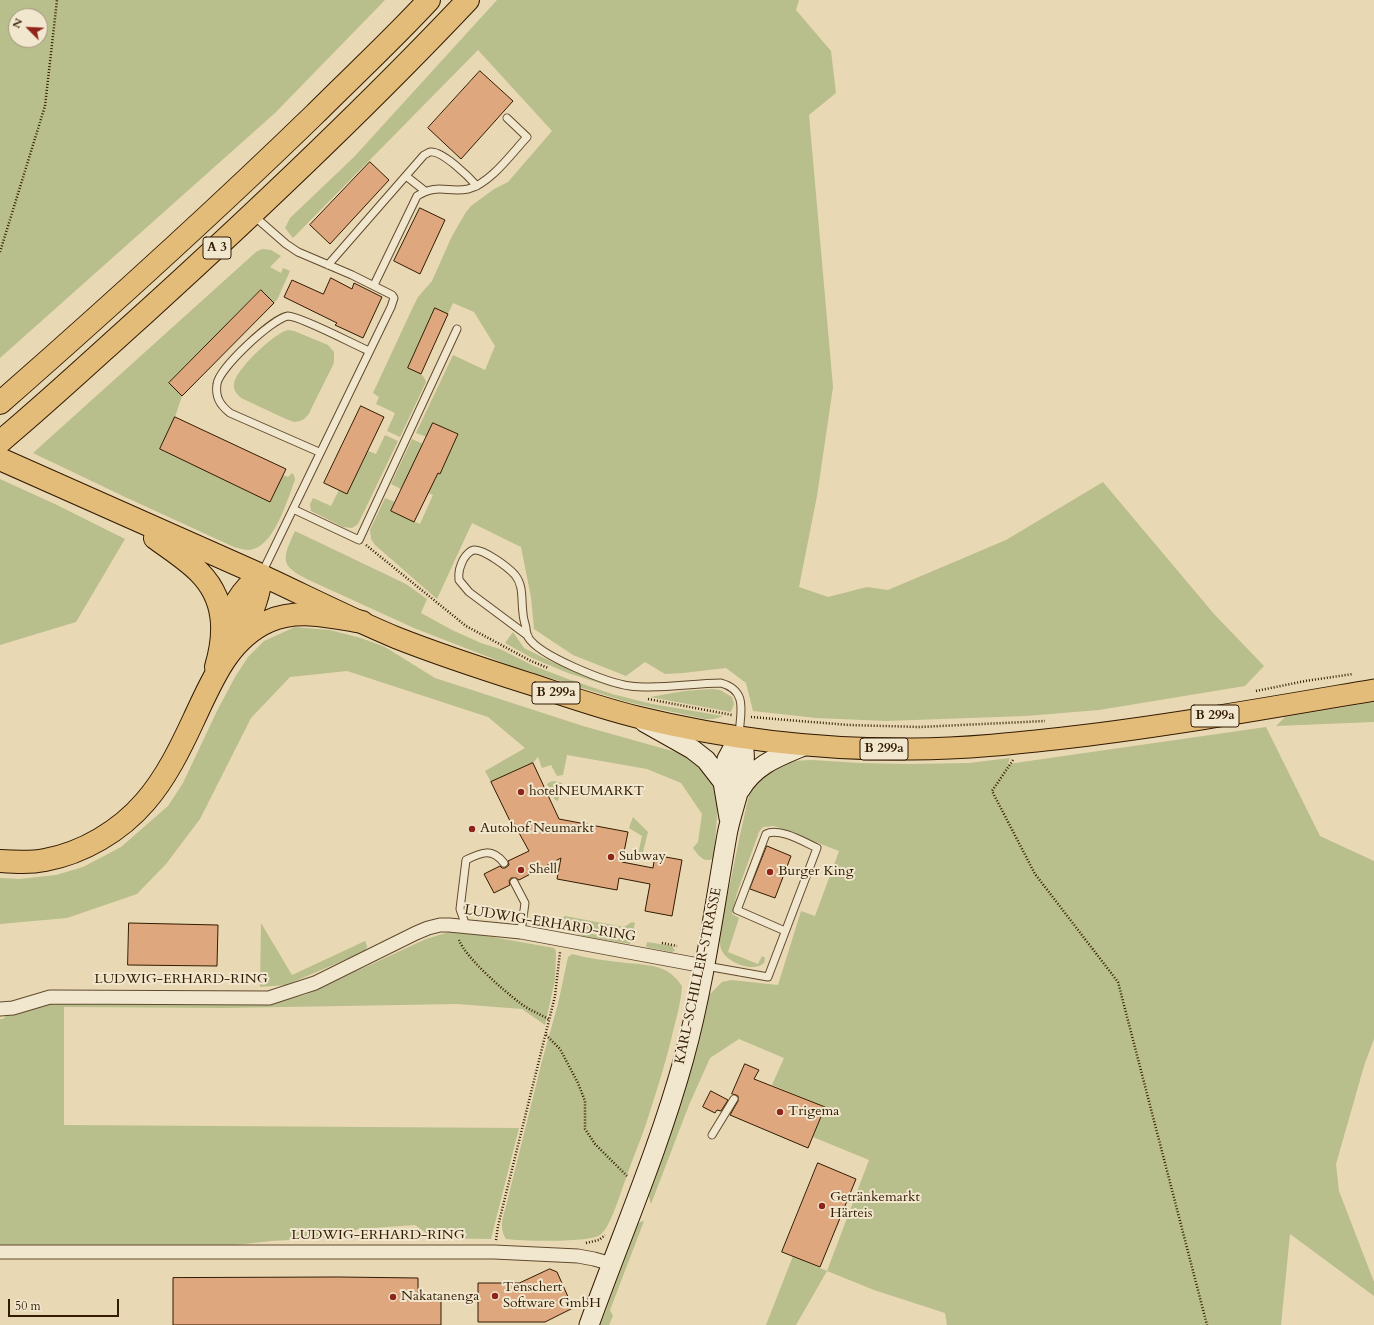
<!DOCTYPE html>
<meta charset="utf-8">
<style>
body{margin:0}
#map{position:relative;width:1374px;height:1325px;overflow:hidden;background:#e9d8b4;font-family:Cardo,serif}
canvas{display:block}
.north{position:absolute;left:8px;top:8px;width:40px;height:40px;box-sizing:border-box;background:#f1e6ce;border:1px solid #a5957c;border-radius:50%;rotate:294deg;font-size:11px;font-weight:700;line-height:16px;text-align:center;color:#321b00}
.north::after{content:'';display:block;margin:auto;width:14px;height:18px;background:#8f2418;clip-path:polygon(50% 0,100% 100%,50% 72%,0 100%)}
.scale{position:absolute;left:8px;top:1299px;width:111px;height:18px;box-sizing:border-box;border:2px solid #321b00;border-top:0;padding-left:5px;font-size:12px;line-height:14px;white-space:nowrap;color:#321b00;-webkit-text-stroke:3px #f1e6ce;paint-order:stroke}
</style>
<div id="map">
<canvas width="1374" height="1325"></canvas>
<div class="north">N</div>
<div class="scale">50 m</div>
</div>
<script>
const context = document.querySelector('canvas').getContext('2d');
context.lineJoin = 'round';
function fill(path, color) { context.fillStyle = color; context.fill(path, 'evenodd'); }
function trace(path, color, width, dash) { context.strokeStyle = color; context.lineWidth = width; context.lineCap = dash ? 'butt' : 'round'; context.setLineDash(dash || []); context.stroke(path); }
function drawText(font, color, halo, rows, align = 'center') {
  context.font = font + ' Cardo,serif'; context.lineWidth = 4; context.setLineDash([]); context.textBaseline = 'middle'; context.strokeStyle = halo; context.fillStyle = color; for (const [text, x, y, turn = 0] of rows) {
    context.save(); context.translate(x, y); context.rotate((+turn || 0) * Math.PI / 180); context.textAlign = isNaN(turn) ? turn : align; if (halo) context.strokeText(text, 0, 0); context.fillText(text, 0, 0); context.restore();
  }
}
fill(new Path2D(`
 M0,0H385L275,113L0,358ZM16,16H40V40H16Z
 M497,0H799L796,10L831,51L836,93L809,115L833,387L817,496L799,587L828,597L867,587L888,590L1006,540L1103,482L1214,614L1264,666L1245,686L1099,710L1026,716L886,721L816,718L753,711L746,683L726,668L683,673L665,674L645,662L626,676L573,655L534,629L531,597L521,547L472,523L437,599L375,545L371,539L370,530L385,498L395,502L391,511L420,524L433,495L405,482L401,489L391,484L412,439L423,444L415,462L440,474L458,434L433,423L427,437L416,433L453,355L485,370L495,346L474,312L453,303L448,314L435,308L408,367C415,371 424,373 426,382L400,437L387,431L395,413L376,404L379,397L373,393L413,307L418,297L432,281L452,236L466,212L471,206L494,189L508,182L552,131L478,50L293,238L285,228L290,218L354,157Z
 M262,249L271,250L281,256L270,267L281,273L283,268L290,271L277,300L274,303L260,290L169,383L182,396L175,417L160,449L270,502L283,475L288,477L292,473L294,475L295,480C287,500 274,548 249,550C244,550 239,548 234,547L125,497L33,453L256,252Z
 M288,330L294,331L328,345L334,352V363L312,407L309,414L304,419L300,421L294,422L286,419L241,398C237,394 233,390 234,384C235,370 274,333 288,330Z
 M385,435L398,441L358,524L352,528L343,527L311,511L310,504L313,498L331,506L339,490L347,494L368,451L376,454Z
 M0,479L57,505L125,539L76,622L0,645Z
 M295,531L406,584L427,599L421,613L452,630L481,643L500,649L534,666L568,679L612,694L652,704L723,716L714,719H705L627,702L509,665L414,628L311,581C280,566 281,561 295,531Z
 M295,627L330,630L361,638L385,647L435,678L583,726L683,754L699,764L712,779L718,801L714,858C704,864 699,856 693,848L698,842L702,814L681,783L647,769L567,755L563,775L557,776L551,765L542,768L538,757L533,763L491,782L485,771L525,748L488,717L347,671L290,677L251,718L200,819L166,864L137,894L67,918L0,924V878L19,879L56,875L83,867L121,847L168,806L183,783L217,711L235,677L248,657L264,641Z
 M513,632L524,648L552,662L618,688L612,687L568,673L532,658L505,643Z
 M712,689L720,690L732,697L734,704L731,712L650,697L684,691Z
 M1374,702V722L1276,726L1285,717Z
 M1266,727L1320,836L1374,861V1039L1364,1066L1336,1164L1339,1191L1374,1282V1296L1290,1234L1281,1325H947L945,1313L874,1290L827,1271L796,1325H766L793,1256L827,1271L869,1160L813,1137L825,1107L772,1085L784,1058L739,1039L710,1058L689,1105L651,1204L648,1193L708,996L722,982L731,980L778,985L801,911L815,916L839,851L774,826L763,827L759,832L737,893L732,914L739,918L728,952L758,964L762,956L765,958L764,963C754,973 728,963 722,951C719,945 720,939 720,932L740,835L749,795L752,788L760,776L790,761L813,760L859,763L908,764L969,763L1010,758L1008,764Z
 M554,781L562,783L558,801L555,800L547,784L550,782Z
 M633,817L648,832L641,860L637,859L642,836L629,828Z
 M565,916L624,927L632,922L635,923L632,937L565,926L562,923V918Z
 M261,923L292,975L365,941L367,946L366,950L361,953L286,985L260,987Z
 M573,931L631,940L630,944L582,936Z
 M449,932L481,935L554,948L556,951L555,980L545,1025L522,1009L457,1004L226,1008L64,1007V1125L519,1128L491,1239L433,1238L415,1225L360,1229L323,1238L271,1241L226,1246H0V1019H3L7,1015L48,1003H273L305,995L426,939Z
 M647,942L672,946L675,951L671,952L646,947Z
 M572,954C591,959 609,961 627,963C640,964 655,965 667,971C673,975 678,980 682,986C681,1004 675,1022 671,1040C664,1068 655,1096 646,1124C640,1142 632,1160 626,1178C621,1191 610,1229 600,1235C588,1243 522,1241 506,1239C498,1226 504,1215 507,1202L542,1061L558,1004L568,957Z
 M644,1221L610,1310L613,1316L609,1325H597L637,1225L640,1222Z`), '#b8be8c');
const building = new Path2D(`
 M480,71L513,101L461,159L428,128Z
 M370,162L389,180L330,244L310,225Z
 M420,208L445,220L420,274L394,261Z
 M331,278L352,289L354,283L382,297L363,338L335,325L337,323L284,297L292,280L323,294Z
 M261,290L274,303L182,396L169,383Z
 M435,308L448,314L421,374L408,368Z
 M361,406L384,417L347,494L324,483Z
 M175,417L286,469L270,502L160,449Z
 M433,423L458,434L440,474L438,473L414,522L391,511Z
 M533,763L559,819L628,832L622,862L653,868L655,855L682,860L672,916L645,911L650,884L619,878L617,890L557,879L561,858L519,880L516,878H511L509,881L510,885L494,893L484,874L500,866L502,868H505L509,865L508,861L529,851L513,822L511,823L491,782Z
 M767,846L791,856L775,898L750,889Z
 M129,923L218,925L217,966L128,965Z
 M745,1064L759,1070L754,1079L825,1107L808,1148L730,1115L738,1101V1096L736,1095L732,1094Z
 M711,1091L728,1100L721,1111L717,1110L715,1113L703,1107Z
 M818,1163L856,1179L820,1267L782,1252Z
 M550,1269L557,1272L573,1308L545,1322H478V1283H519Z
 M339,1277L418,1278V1300H441V1325H173V1278Z`);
fill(building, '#dea77e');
trace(building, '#321b00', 1);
const lane = new Path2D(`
 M406,176L425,191
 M254,216L286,244L298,252L352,275L392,295L394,298L391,307L262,573
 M328,265L424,155C425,155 429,152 430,152C442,150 469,177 477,186
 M374,285L417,196C437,183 448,193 468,189C490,184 512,153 527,137L507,118
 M319,452L230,413C220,405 215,397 217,384C219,368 273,318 288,316C300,316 355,345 369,351
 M293,509L359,540L457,329
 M528,636L469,592L459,580C458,572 460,567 463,560C466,555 469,551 474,550C484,549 509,568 515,575C524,586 521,600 523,613C523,618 525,623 526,628C526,630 527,634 528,637C539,656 608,683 630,686C660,690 692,683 721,683C749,691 740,713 739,736
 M514,882L525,903L521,932
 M466,926L460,909L466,860C482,852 492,848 504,863
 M706,966L768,977L817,848C804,842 779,827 766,834L737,910L785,931
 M712,1135L734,1099`);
const street = new Path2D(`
 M0,1009L13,1008L50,997L269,998L315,983L416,933L428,928L440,925H449L521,932L704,966
 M0,1252H494L578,1256L594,1259L612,1264`);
const secondary = new Path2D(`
 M644,722L692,749L706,760L723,782L729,818
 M723,782L727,759L739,737
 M740,790C755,764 780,756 806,745
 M589,1325C621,1236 659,1149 684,1058C704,985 714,909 727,835C731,811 747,774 744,751C744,746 741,741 739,737`);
const primary = new Path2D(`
 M261,575C306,596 351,619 397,638C440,655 483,669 527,683C564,695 600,708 637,717C727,739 820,750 912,749C965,749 1019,743 1072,737C1173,725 1274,707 1374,690`);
const highway = new Path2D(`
 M0,403C107,309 212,214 314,115C352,77 392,40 429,0
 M0,442C49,401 97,356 145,313C256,212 365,109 468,0
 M0,459L261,575
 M155,538C170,549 186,559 199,572C226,599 226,633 216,667
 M224,632C233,606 239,592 261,575
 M239,640C249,617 259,601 261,575
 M0,861C15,862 30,863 45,860C83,853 120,831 145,802C166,778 181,747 194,719C212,681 228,639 269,621C298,608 333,617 362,622`);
trace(lane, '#604a2d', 9);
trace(street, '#604a2d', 15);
trace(secondary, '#321b00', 21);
trace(primary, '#321b00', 23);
trace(highway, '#321b00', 24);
trace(new Path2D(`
 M0,252L45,106L57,0
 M366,545L466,626L531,661L548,668
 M1256,691L1305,681L1353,674
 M648,699L732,715
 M751,717L849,725L920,727L1045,721
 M1013,760L992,791L1035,874L1118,982L1207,1325
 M459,940C466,958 503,990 520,1003C529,1010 540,1014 550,1020
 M662,943L677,946
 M546,1035L560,1049L578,1083L585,1101V1129L595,1144L627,1176
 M496,1240L498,1226L555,996L560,952
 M586,1243L599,1240L605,1235`), '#321b00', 2.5, [1, 2]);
trace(lane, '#f1e6ce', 7);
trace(street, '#f1e6ce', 13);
trace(secondary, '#f1e6ce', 19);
trace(primary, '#e4bc7a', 21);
trace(highway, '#e4bc7a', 22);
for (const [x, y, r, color] of [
 [521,792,4,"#8f2418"],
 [472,829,4,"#8f2418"],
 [611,857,4,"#8f2418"],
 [521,870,4,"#8f2418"],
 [770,872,4,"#8f2418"],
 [780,1112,4,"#8f2418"],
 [822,1206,4,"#8f2418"],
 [495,1296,4,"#8f2418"],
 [393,1297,4,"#8f2418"]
]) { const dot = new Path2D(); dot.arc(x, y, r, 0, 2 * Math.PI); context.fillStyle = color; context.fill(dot); trace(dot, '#f1e6ce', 1.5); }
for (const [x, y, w] of [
 [217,248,28],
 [556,693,48],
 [1215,716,48],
 [884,749,48]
]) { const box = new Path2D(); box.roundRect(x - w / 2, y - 11, w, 22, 3); context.fillStyle = '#f1e6ce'; context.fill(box); trace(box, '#321b00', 1); }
drawText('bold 13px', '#321b00', null, [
 ["A 3",217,248],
 ["B 299a",556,693],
 ["B 299a",1215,716],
 ["B 299a",884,749]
]);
drawText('14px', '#321b00', '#f1e6ce', [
 ["hotelNEUMARKT",529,792],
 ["Autohof Neumarkt",480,829],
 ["Subway",619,857],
 ["Shell",529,870],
 ["Burger King",778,872],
 ["Trigema",788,1112],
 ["Getränkemarkt",830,1198],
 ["Härteis",830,1214],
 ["Tenschert",503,1288],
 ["Software GmbH",503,1304],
 ["Nakatanenga",401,1297]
], 'left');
drawText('14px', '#321b00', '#f1e6ce', [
 ["LUDWIG-ERHARD-RING",550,924,9],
 ["KARL-SCHILLER-STRASSE",699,976,-78],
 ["LUDWIG-ERHARD-RING",181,980],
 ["LUDWIG-ERHARD-RING",378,1236]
]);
</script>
